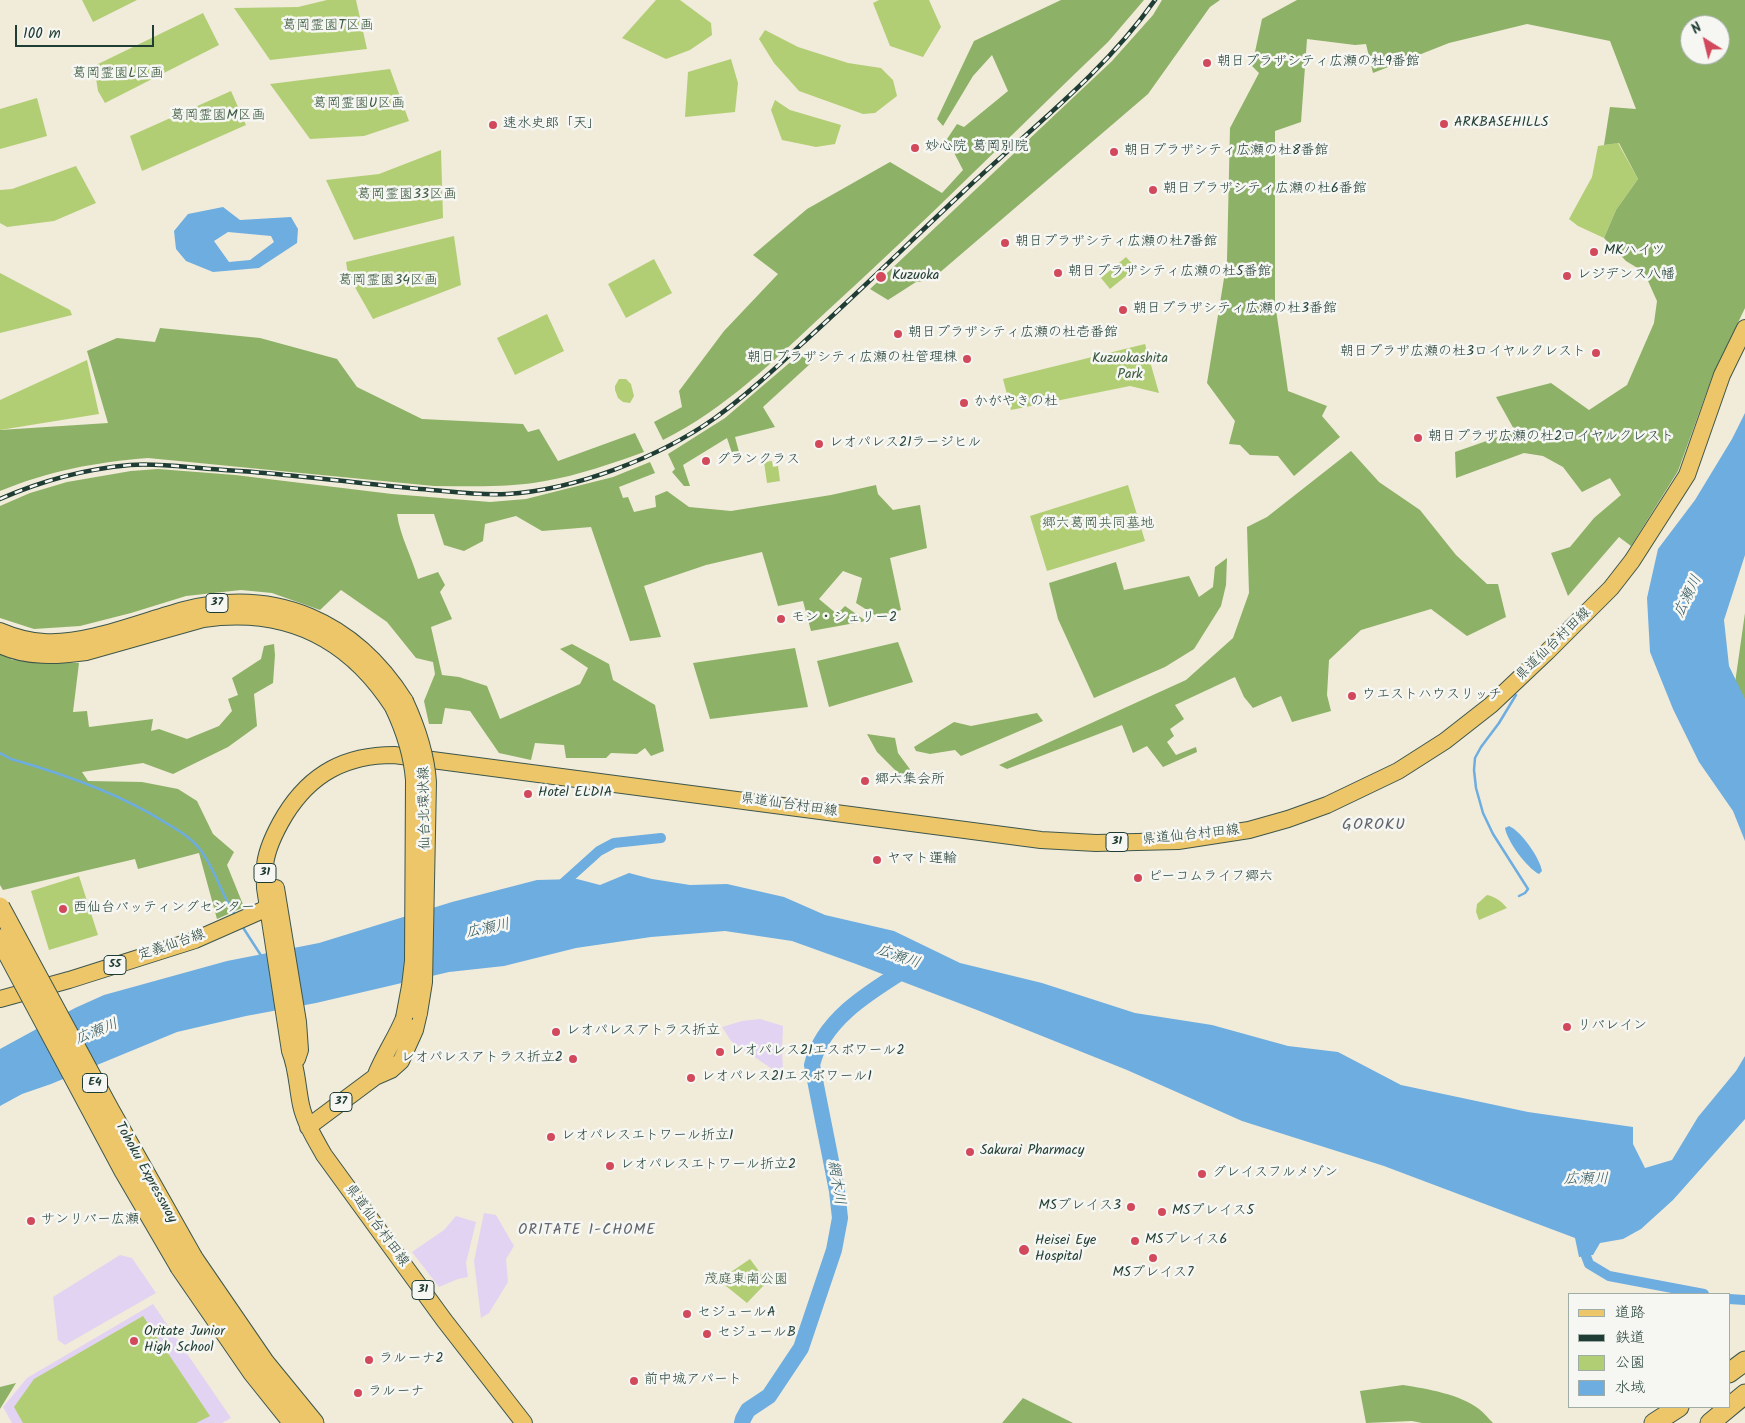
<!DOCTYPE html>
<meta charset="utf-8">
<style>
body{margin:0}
#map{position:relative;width:1745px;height:1423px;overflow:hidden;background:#f1ebda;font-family:Kalam,"Klee One",sans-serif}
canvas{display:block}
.legend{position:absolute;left:1568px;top:1293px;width:162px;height:115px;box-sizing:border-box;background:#f6f6f2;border:1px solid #a0aca6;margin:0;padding:6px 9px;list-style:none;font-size:15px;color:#1f3d34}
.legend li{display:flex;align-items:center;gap:10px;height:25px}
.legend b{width:25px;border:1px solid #a0aca6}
.north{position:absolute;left:1680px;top:15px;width:50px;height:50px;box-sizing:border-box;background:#f6f6f2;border:1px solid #a0aca6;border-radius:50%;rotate:324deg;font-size:14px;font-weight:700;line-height:20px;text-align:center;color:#1f3d34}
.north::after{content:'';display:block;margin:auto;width:18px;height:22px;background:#d1495b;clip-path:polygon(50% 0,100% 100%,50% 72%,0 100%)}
.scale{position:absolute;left:15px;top:25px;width:139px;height:22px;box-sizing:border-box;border:2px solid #1f3d34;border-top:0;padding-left:6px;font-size:15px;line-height:18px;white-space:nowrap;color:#1f3d34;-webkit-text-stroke:4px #f6f6f2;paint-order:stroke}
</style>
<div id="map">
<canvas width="1745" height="1423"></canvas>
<ul class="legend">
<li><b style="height:6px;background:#ecc669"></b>道路</li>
<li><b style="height:6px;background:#1f3d34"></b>鉄道</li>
<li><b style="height:14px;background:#b2ce74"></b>公園</li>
<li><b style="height:14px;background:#6dade0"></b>水域</li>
</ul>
<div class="north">N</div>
<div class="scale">100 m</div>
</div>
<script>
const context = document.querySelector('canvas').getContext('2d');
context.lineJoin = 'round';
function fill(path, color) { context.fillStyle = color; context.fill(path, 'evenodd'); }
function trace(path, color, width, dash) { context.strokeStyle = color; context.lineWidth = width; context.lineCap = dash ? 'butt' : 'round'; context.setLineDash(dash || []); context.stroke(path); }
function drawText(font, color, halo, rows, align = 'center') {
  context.font = font + ' Kalam,"Klee One",sans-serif'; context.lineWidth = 5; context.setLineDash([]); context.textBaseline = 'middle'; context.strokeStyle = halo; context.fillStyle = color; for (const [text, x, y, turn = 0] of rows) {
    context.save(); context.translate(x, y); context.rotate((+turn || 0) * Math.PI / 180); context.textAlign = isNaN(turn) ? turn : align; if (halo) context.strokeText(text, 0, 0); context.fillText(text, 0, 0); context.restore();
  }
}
fill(new Path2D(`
 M760,1019L783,1026L782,1050L783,1072L772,1069L731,1041L722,1027L742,1021Z
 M484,1213L496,1215L514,1246L506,1259L508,1282L489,1313L481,1318L474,1261Z
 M456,1216L476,1222L466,1263L468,1277L458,1279L439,1287L412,1252L444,1230Z
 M120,1255L132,1258L156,1293L65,1345L58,1340L53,1297Z
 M153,1304L231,1418L222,1423H12L3,1407L27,1378Z`), '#e3d3f2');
fill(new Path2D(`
 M82,0H137L93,22Z
 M327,0H356L367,49L270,60L234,8L298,7Z
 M656,0H680L711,23L712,35L690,50L666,59L622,38Z
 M879,0H929L941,27L923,57L890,46L873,3Z
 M203,13L219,45L105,103L98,91L94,66Z
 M765,30L798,47L848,63L881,68L893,80L897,96L875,113L863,114L799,91L774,63L759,39Z
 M731,59L738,83L735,112L685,117L688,72Z
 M390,69L409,121L364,136L310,139L270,84Z
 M231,91L246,125L142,171L130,136Z
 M37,98L47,136L0,149V109Z
 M775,100L790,110L841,125L835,144L816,147L782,140L771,110Z
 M1618,143L1638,179L1616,210L1604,238L1578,226L1569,219L1592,177L1598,146Z
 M441,150L443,218L354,240L326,180L379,174Z
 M76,166L96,203L54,221L7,227L0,223V190L12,189Z
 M454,236L461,285L373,319L348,275L346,262Z
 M1126,257L1136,268L1110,289L1101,278Z
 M654,259L672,293L626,318L608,284Z
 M0,273L70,310L72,315L0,333Z
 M547,314L564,351L515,375L497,338Z
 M1145,344L1159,393L1130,386L1011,410L1003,379Z
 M87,360L99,414L0,430V400Z
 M619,379H626L631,384L634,396L630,403L623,402L618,398L615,390V386Z
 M772,461L773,467L778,466L780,481L767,483L764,462Z
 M1128,485L1145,541L1047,571L1030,516Z
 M79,876L98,935L49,950L31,891Z
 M1487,895C1496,897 1501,901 1507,908L1479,920L1476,912L1477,904Z
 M750,1259L767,1282L747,1303L726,1286L725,1276Z
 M143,1316L210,1416L196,1423H23L14,1407L34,1379Z`), '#b2ce74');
fill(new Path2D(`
 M1061,0H1144L1108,42C1014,132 923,224 826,312C774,360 727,408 663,440L654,422L682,407L679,391L724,331L778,274L753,255L807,209L890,162L942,193L963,170L947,139L957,124L964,127L1008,91L992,55L973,76L943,126L937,119L974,41Z
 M1162,0H1220L1210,7L1148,94L931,280L916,282L888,300L870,289L1112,61L1153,15Z
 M1297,0H1745V308L1712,377L1678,471L1631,546L1619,537L1568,596L1551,553L1570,547L1594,518L1621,495L1610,478L1582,492L1563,467L1543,456L1524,453L1456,478L1455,452L1515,431L1496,397L1551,383L1589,410L1627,385L1654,323L1657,301L1644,272L1626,261L1604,238L1616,210L1638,179L1619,143L1604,145L1610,107L1636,109L1610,41L1527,24L1449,43L1373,73L1366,44L1355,45L1307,39L1301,122L1275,131V303L1288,391L1327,406L1322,416L1340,437L1294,476L1278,456L1250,455L1240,445L1229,444L1235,421L1207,383L1227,260L1230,128L1259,73L1252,66L1262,19ZM1690,25H1720V55H1690Z
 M160,328L260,338L337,359L357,387L422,419L523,424L528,432L539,429L558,461L635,433L644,452C611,464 579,475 545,481C509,488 471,486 434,486L148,458C96,462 49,471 0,491V430L108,423L87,351L117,338L155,342Z
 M801,353L810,364L763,407L775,427L735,437L739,452L733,456L727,438L683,465L690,486H684L672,472L675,469L668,454L725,418Z
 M1351,451L1379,482L1420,510L1456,555L1487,584H1498L1506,617L1467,636L1431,609L1361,630L1329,660L1327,695L1331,711L1292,722L1281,696L1253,708L1244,697L1235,677L1175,705L1184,719L1170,729L1174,736L1167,742L1176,755L1196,747L1197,752L1163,767L1147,746L1133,753L1122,725L1007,769L999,765L1186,680L1233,638L1249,593L1247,527L1267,517Z
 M650,462L655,473L619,487L623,498L628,497L634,512L656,507L655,496L667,491L689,507L731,511L831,495L876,485L878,494L893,510L920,505L927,548L890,558L901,610L878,617L856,603L862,578L843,571L819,599L837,614L845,606L866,621L811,631L803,601L778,606L762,552L706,565L644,586L661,637L630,641L591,527L542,531L516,516L485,524L483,541L464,551L444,545L434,514H397C400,536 412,557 418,579L438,572L445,585L440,592L452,619L431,627L442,675L459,677L487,686L500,719L580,684L588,668L560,649L572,644L609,664L613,680L655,705L664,751L651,756L645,748L637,754L611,753L606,758H566L564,745L535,743L531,760L499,753L470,711L445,708L442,724H429L424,701L435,674L433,662L416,658L387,622L341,590L320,610L272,593L241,590L186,596L131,613L80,626L34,629L0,618V506L30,493L67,482L131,471L158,469L235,475L392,494L490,502L526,499L613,477Z
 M1227,558L1226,585L1221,606L1194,649L1165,667L1094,698L1058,619L1049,583L1116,562L1124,590L1189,576L1199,597L1213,587L1215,567Z
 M1745,613V760L1733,697Z
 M898,642L913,682L829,707L817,661Z
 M274,644L275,655L273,683L254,694L257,726L228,747L173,774L143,763L82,772L88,781L142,782L178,789L197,801L213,834L234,852L227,865L244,907L217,919L199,853L138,869L135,859L3,890L0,885V653L12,660L79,663L73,712L87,711L89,727L153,719L151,731L159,729L187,739L219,726L232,711L228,699L238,695L232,678L261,659L264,646Z
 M795,648L808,707L710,719L693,663Z
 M1037,713L1043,721L961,756L955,750L930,754L916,751L914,747L954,722L971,726Z
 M867,734L895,738L898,753L912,772L901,776L877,752Z
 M16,1383L0,1409V1387Z
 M1403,1385C1428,1389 1459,1394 1479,1409C1484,1413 1489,1419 1493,1423H1422L1412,1421L1366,1423L1360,1391Z
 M1023,1398L1073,1423H1002Z`), '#8db166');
fill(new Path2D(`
 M223,207L240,220L291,217L298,229L297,243L259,268L213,272L186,261L176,249L174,231L188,214ZM228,232L271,236L274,242L250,260L229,262L214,241Z
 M1745,413V555L1724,620L1729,666L1745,699V841L1733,811L1699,762L1673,709L1650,652L1647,598L1658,549L1695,500L1732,439Z
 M1509,826C1521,831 1540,858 1542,871L1539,874C1527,868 1507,841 1505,828Z
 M629,873L652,879L690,885L727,884L784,897L825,915L894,931L960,963L1042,983L1135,1013L1212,1025L1288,1046L1338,1052L1401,1085L1528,1112L1633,1127V1144L1645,1168L1672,1160L1698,1117L1736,1071L1745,1056V1119L1673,1200L1641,1229L1623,1239L1600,1243L1593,1255L1579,1257L1575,1238L1384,1166L1242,1121L1127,1070L977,1010L856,964L792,941L725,931L651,937L576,948L504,966L449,972L316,1003L246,1016L177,1032L51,1084L22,1094L0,1106V1049L75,1008L104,995L227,961L319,943L452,902L537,880L577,879L600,885Z`), '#6dade0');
trace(new Path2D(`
 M1516,695L1499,723L1481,747L1475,758L1474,770L1476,788L1483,813L1493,834L1528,889L1525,893L1519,896
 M0,753L11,759C64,774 119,793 166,823C178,830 190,837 199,848C215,868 221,894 235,915
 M242,926L262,957`), '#6dade0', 2.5);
trace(new Path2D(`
 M559,887L599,851L614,843L661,838
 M1586,1256L1589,1264L1609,1276L1704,1294
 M1729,1299L1745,1300`), '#6dade0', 10);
trace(new Path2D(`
 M742,1423L743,1419L748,1410L769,1396L801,1348L834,1250L840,1218L837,1191L812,1065C823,1018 873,990 911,966`), '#6dade0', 16);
const primary = new Path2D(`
 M0,631C14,637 29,641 44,642C86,645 143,621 184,610C276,586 355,622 405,701
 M0,645C26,658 58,656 86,652L203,619C285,607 348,637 393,707
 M276,888L298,1022L300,1050L297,1059
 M0,999L69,980L195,940L263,910L273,900
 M375,1077C383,1056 396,1038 404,1018
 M308,1127L375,1077L391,1070L401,1061L415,1030L419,1013
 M524,1423L444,1320L324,1155C315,1139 305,1123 301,1105C297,1086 297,1068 290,1051L265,888C265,881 264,872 265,865C267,847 276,830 285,815C311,773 346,755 394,755L1041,840L1096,843L1178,841L1249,830L1288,819L1327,805L1398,771L1445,741L1491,705L1547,652L1611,588L1632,561L1687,475L1722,375L1745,328`);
const motorway = new Path2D(`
 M193,1258L265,1363L314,1423
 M180,1267L253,1373L293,1423
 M1729,1373L1745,1361
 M1654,1423L1679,1407
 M1710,1423L1745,1394`);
trace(primary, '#3e574d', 18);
trace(motorway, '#3e574d', 21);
trace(primary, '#ecc669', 16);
trace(motorway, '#ecc669', 19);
const rail = new Path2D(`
 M0,499C41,481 85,469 130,465C157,463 184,467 211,469C236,471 261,472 285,475C330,479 375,485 420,489C449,491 478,496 507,494C575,490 660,457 715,418C751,392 784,360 817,330C867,284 915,237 964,191C1030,129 1103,74 1155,0`);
trace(rail, '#1f3d34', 4.5);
trace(rail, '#f6f6f2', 2.5, [8]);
const primaryBridge = new Path2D(`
 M405,701C417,727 426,753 428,782L424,982L419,1013
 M393,707C404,730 412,754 414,780L413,961L410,986L404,1018`);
const motorwayBridge = new Path2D(`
 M0,907L109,1109L193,1258
 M0,939L124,1171L180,1267`);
trace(primaryBridge, '#3e574d', 18, []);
trace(motorwayBridge, '#3e574d', 21, []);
trace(primaryBridge, '#ecc669', 16);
trace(motorwayBridge, '#ecc669', 19);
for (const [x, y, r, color] of [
 [1207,63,5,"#d1495b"],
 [1444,124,5,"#d1495b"],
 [493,125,5,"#d1495b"],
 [915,148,5,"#d1495b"],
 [1114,152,5,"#d1495b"],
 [1153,190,5,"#d1495b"],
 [1005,243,5,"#d1495b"],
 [1594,252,5,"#d1495b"],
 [1058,273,5,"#d1495b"],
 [1567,276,5,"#d1495b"],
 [881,277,6,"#d1495b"],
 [1123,310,5,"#d1495b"],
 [898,334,5,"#d1495b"],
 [1596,353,5,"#d1495b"],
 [967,359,5,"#d1495b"],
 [964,403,5,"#d1495b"],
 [1418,438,5,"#d1495b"],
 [819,444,5,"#d1495b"],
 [706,461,5,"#d1495b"],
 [781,619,5,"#d1495b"],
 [1352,696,5,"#d1495b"],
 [865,781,5,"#d1495b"],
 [528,794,5,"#d1495b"],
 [877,860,5,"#d1495b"],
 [1138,878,5,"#d1495b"],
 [63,909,5,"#d1495b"],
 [1567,1027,5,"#d1495b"],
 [556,1032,5,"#d1495b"],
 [720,1052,5,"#d1495b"],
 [573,1059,5,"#d1495b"],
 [691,1078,5,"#d1495b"],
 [551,1137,5,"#d1495b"],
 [970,1152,5,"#d1495b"],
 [610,1166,5,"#d1495b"],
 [1202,1174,5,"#d1495b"],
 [1131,1207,5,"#d1495b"],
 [1162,1212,5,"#d1495b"],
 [31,1221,5,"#d1495b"],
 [1135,1241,5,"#d1495b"],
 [1024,1250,6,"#d1495b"],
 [1153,1258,5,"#d1495b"],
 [687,1314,5,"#d1495b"],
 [707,1334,5,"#d1495b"],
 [134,1341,5,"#d1495b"],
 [369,1360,5,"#d1495b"],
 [634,1381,5,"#d1495b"],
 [358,1393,5,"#d1495b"]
]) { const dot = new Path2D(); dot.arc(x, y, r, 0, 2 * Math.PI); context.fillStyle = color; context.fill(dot); trace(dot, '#f6f6f2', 2); }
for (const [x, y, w] of [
 [217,603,22],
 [1117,842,22],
 [265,873,22],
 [115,965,22],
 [95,1083,25],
 [341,1102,22],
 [423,1290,22]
]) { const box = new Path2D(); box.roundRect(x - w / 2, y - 9.5, w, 19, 4); context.fillStyle = '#f6f6f2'; context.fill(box); trace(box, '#1f3d34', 1); }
drawText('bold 12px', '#1f3d34', null, [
 ["37",217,603],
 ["31",1117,842],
 ["31",265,873],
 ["55",115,965],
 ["E4",95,1083],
 ["37",341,1102],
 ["31",423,1290]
]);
drawText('14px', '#3c5a41', '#f6f6f2', [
 ["葛岡霊園T区画",328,27],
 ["葛岡霊園L区画",118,75],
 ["葛岡霊園U区画",359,105],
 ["葛岡霊園M区画",218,117],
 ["葛岡霊園33区画",407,196],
 ["葛岡霊園34区画",388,282],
 ["Kuzuokashita",1130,360],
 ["Park",1130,376],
 ["郷六葛岡共同墓地",1098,525],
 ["茂庭東南公園",746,1281]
]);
drawText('14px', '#1f3d34', '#f6f6f2', [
 ["朝日プラザシティ広瀬の杜9番館",1217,63],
 ["ARKBASEHILLS",1454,124],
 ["速水史郎「天」",503,125],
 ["妙心院 葛岡別院",925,148],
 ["朝日プラザシティ広瀬の杜8番館",1124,152],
 ["朝日プラザシティ広瀬の杜6番館",1163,190],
 ["朝日プラザシティ広瀬の杜7番館",1015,243],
 ["MKハイツ",1604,252],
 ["朝日プラザシティ広瀬の杜5番館",1068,273],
 ["レジデンス八幡",1577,276],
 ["Kuzuoka",892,277],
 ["朝日プラザシティ広瀬の杜3番館",1133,310],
 ["朝日プラザシティ広瀬の杜壱番館",908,334],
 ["朝日プラザ広瀬の杜3ロイヤルクレスト",1586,353,"right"],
 ["朝日プラザシティ広瀬の杜管理棟",957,359,"right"],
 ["かがやきの杜",974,403],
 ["朝日プラザ広瀬の杜2ロイヤルクレスト",1428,438],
 ["レオパレス21ラージヒル",829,444],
 ["グランクラス",716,461],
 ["モン・シェリー2",791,619],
 ["ウエストハウスリッチ",1362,696],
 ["郷六集会所",875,781],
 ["Hotel ELDIA",538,794],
 ["ヤマト運輸",887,860],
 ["ピーコムライフ郷六",1148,878],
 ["西仙台バッティングセンター",73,909],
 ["リバレイン",1577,1027],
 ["レオパレスアトラス折立",566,1032],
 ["レオパレス21エスポワール2",730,1052],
 ["レオパレスアトラス折立2",563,1059,"right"],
 ["レオパレス21エスポワール1",701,1078],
 ["レオパレスエトワール折立1",561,1137],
 ["Sakurai Pharmacy",980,1152],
 ["レオパレスエトワール折立2",620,1166],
 ["グレイスフルメゾン",1212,1174],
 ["MSプレイス3",1121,1207,"right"],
 ["MSプレイス5",1172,1212],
 ["サンリバー広瀬",41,1221],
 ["MSプレイス6",1145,1241],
 ["Heisei Eye",1035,1242],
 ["Hospital",1035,1258],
 ["MSプレイス7",1153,1274,"center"],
 ["セジュールA",697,1314],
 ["Oritate Junior",144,1333],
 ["High School",144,1349],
 ["セジュールB",717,1334],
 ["ラルーナ2",379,1360],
 ["前中城アパート",644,1381],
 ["ラルーナ",368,1393]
], 'left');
drawText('14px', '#1f3d34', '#f6f6f2', [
 ["県道仙台村田線",1554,645,-44],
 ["県道仙台村田線",789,806,8],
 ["仙台北環状線",426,808,-91],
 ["県道仙台村田線",1191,836,-6],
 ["定義仙台線",172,946,-19],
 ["Tohoku Expressway",145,1173,61],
 ["県道仙台村田線",376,1226,54]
]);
drawText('italic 15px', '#32595f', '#f6f6f2', [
 ["広瀬川",1689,597,-64],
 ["広瀬川",488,930,-12],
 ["広瀬川",898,958,19],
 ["広瀬川",97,1033,-22],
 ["広瀬川",1586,1180],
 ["網木川",835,1183,81]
]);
context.letterSpacing = '1px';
drawText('15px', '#60656e', '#f6f6f2', [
 ["ORITATE 1-CHOME",587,1231]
]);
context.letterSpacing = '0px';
context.letterSpacing = '1px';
drawText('16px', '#60656e', '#f6f6f2', [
 ["GOROKU",1374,826]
]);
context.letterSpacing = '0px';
</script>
